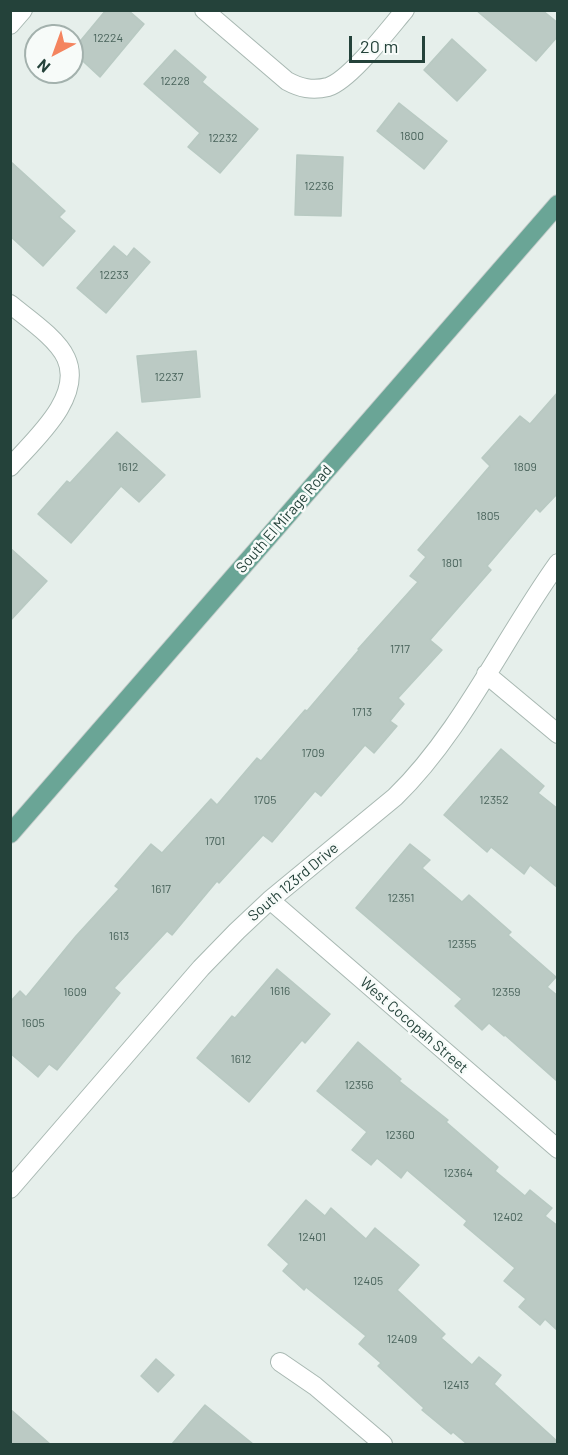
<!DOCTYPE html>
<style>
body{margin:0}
#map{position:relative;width:568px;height:1455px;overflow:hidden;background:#e6efeb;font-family:Barlow,sans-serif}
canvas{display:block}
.frame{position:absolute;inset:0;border:12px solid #24423a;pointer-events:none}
.north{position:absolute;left:24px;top:24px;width:60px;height:60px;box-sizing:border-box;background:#f7fbf9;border:2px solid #a3b1ad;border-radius:50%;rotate:221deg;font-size:16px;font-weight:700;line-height:24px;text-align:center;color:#24423a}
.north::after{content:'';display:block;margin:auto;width:21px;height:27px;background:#f4845f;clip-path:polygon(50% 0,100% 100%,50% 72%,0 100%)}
.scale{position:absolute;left:349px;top:36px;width:76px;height:27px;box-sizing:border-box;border:3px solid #24423a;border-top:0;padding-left:8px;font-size:18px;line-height:21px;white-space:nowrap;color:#24423a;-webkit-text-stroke:4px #f7fbf9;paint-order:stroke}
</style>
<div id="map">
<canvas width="568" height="1455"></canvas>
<div class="frame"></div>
<div class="north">N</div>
<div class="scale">20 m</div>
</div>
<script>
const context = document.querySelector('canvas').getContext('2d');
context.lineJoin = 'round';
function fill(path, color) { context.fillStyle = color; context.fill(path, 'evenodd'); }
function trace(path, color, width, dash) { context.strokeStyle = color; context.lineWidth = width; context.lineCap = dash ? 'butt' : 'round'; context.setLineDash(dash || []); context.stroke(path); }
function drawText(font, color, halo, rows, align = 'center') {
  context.font = font + ' Barlow,sans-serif'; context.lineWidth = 5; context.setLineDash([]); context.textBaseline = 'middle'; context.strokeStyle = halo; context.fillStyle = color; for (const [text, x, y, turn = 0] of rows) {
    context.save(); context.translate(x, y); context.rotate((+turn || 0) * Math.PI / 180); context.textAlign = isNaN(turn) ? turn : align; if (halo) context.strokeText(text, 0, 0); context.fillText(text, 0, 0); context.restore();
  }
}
const building = new Path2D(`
 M106,10H128L144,24L100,77L72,51Z
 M476,10H542L558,23V36L536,61Z
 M452,39L486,70L457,101L424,70Z
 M175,50L206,77L202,82L258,129L220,173L188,147L200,133L144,84Z
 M399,103L447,141L424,169L377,131Z
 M297,155L343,157L341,216L295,215Z
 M10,161L65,211L59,217L75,231L43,266L10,236Z
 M114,246L127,257L134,248L150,262L106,313L77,288Z
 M196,351L200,397L142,402L137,356Z
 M558,392V493L540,512L536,508L487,566L491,570L430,640L442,650L398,698L404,704L390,721L397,726L374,753L365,745L321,796L315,791L272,842L263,835L219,883L217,881L172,935L167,931L114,988L120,993L57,1070L49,1064L38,1077L10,1053V1002L20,991L26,997L76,936L119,889L115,886L151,844L162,853L211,799L217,805L257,758L261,761L305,710L307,711L359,650L358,649L418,582L410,576L426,557L418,550L490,466L482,458L520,416L530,424Z
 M117,432L165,475L139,502L121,486L71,543L38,514L67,481L70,483Z
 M10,548L47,581L10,621Z
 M501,749L544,786L538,793L558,809V888L530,865L524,874L491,847L487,852L444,815Z
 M410,844L430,860L422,868L462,902L469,895L511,932L508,935L556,977L547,987L558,996V1082L505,1035L504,1036L489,1023L482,1030L455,1006L462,999L356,908Z
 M277,969L330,1014L305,1043L302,1040L249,1102L197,1058L232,1016L235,1018Z
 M358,1042L401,1079L399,1081L448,1120L446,1122L498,1167L495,1171L525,1196L530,1190L552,1208L545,1216L558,1226V1331L545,1319L540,1325L519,1307L526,1299L504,1281L515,1268L464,1225L467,1221L407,1170L401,1178L377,1158L371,1165L352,1150L367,1132L317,1091Z
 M306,1200L325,1216L331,1208L366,1239L375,1228L419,1265L397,1290L445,1334L441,1338L472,1365L479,1357L501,1375L494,1384L558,1442V1444H467L453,1432L451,1434L422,1410L424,1408L378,1366L381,1363L359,1344L366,1336L306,1287L304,1290L283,1271L289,1264L268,1245Z
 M156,1359L174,1375L158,1392L141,1376Z
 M205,1405L253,1444H172Z
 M10,1409L50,1444H10Z`);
fill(building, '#bbcac4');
trace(building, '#b8c9c2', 1.5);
const minor = new Path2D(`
 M204,10L287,81C300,88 312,91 328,87C350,80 388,30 405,10
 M10,25L23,10
 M10,304C27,318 57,338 66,358C84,397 34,440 10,467
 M486,674L558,734
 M270,900L558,1149
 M10,1189L201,968L237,931L270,900L395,797C461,733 504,638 558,563
 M280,1362L315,1386L383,1444`);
const major = new Path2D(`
 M10,834L558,204`);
trace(minor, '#a8b8b2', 20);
trace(major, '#c2cac8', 20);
trace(minor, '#fff', 18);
trace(major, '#6aa596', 18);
drawText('12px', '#4a645c', null, [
 ["12224",108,38],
 ["12228",175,81],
 ["1800",412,136],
 ["12232",223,138],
 ["12236",319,186],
 ["12233",114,275],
 ["12237",169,377],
 ["1612",128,467],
 ["1809",525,467],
 ["1805",488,516],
 ["1801",452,563],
 ["1717",400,649],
 ["1713",362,712],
 ["1709",313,753],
 ["1705",265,800],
 ["12352",494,800],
 ["1701",215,841],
 ["1617",161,889],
 ["12351",401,898],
 ["1613",119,936],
 ["12355",462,944],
 ["1616",280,991],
 ["1609",75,992],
 ["12359",506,992],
 ["1605",33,1023],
 ["1612",241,1059],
 ["12356",359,1085],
 ["12360",400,1135],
 ["12364",458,1173],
 ["12402",508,1217],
 ["12401",312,1237],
 ["12405",368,1281],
 ["12409",402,1339],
 ["12413",456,1385]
]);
drawText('15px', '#24423a', '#f7fbf9', [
 ["South El Mirage Road",284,519,-49],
 ["South 123rd Drive",293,882,-40],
 ["West Cocopah Street",414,1025,41]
]);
</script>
